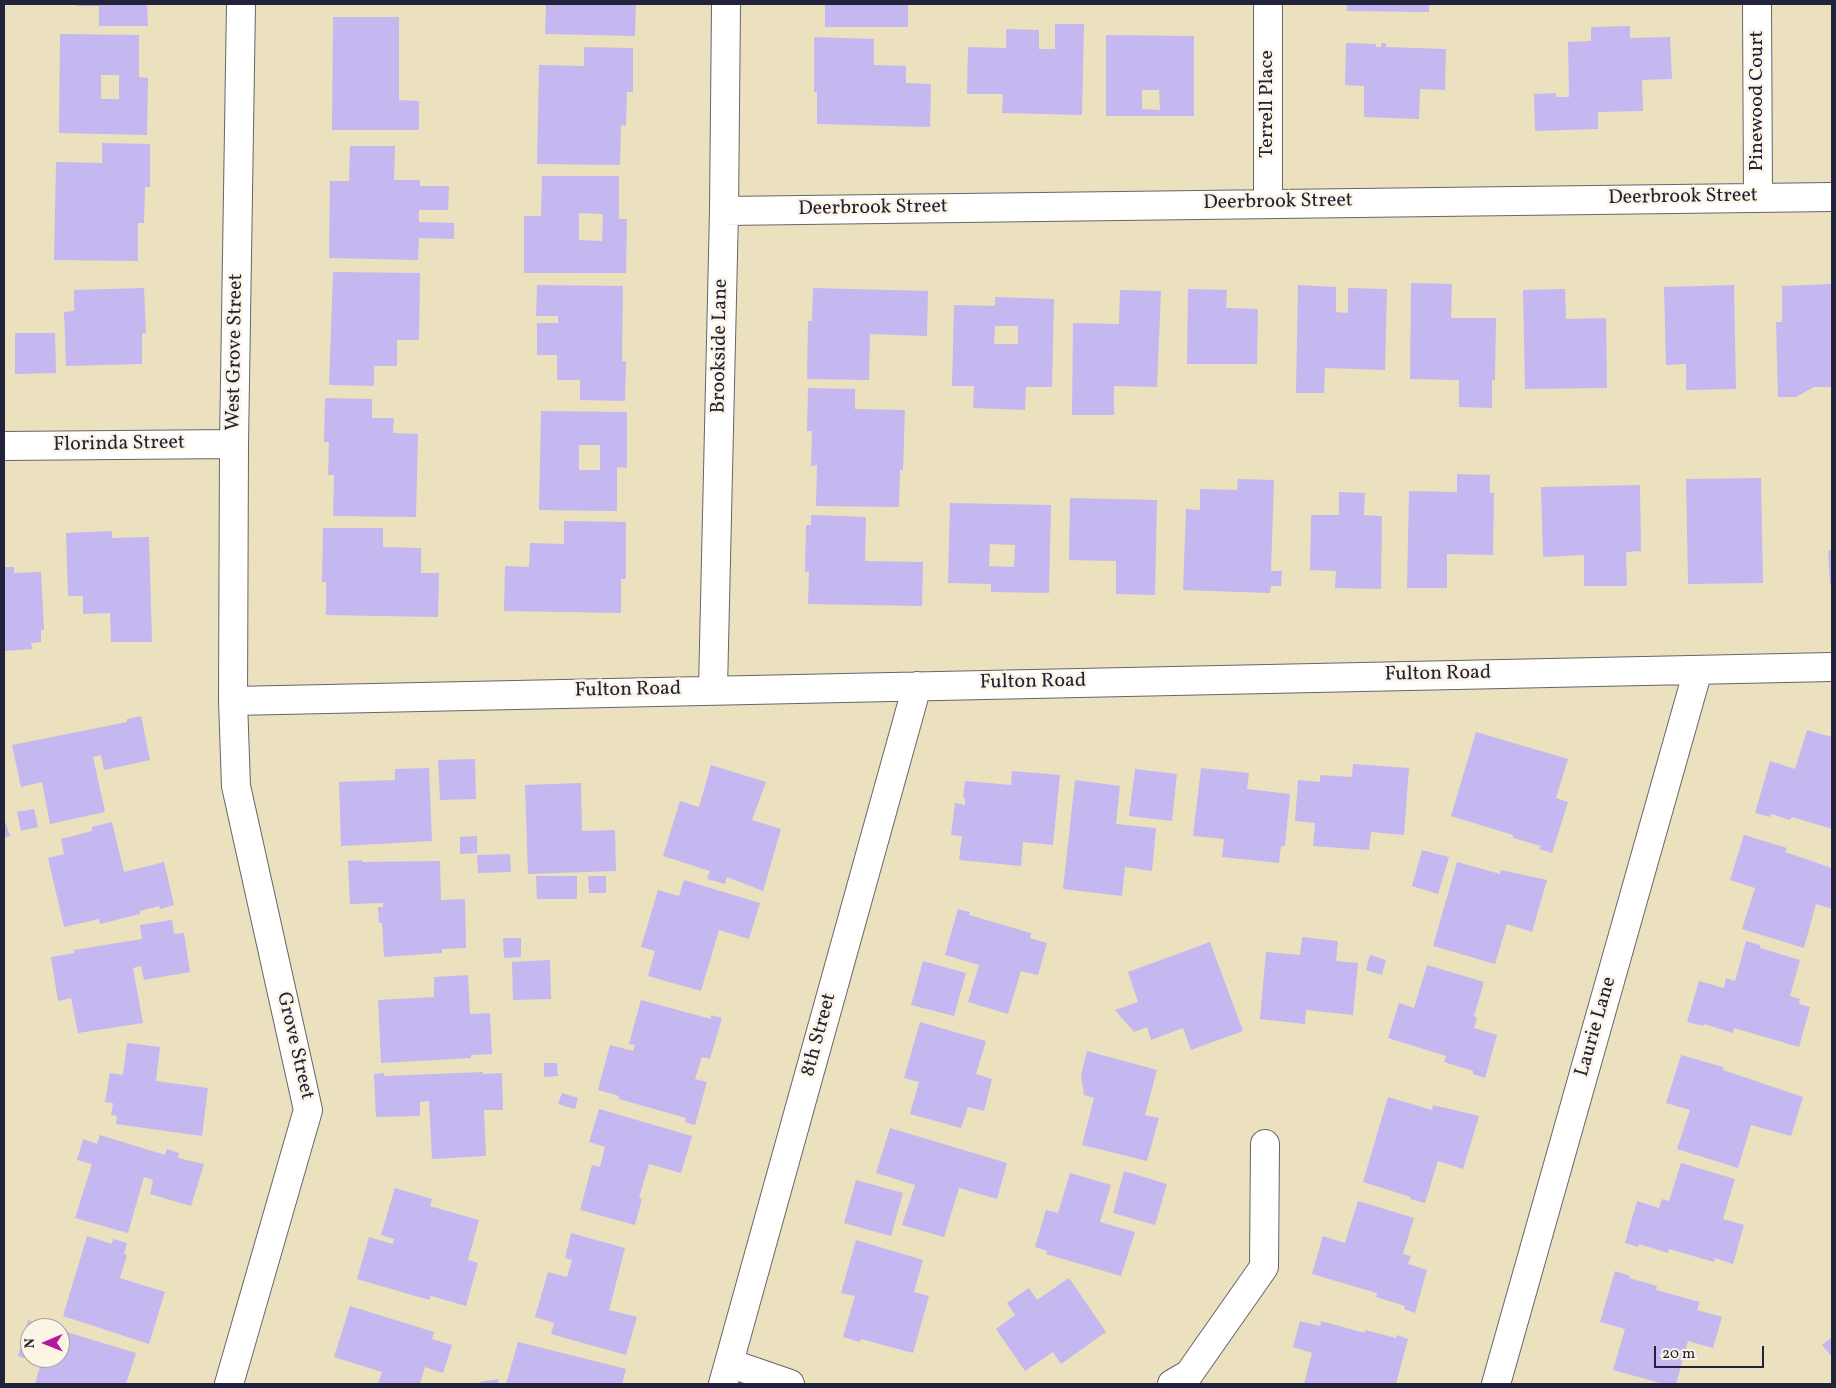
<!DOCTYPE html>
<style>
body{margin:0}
#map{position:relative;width:1836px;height:1388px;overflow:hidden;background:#ebe1bf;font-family:Vollkorn,serif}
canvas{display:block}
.frame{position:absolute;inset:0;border:5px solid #22223b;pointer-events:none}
.north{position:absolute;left:20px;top:1318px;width:50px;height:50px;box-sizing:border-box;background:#fcf5e5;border:1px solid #a5a1a1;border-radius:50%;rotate:269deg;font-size:14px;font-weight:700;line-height:20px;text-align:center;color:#22223b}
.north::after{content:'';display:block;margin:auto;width:18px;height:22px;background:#b5179e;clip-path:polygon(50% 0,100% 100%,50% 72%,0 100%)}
.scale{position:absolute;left:1654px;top:1346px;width:110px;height:22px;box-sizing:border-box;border:2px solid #22223b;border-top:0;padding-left:6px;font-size:15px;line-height:18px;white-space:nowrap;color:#22223b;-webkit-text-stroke:4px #fcf5e5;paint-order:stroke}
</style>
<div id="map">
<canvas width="1836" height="1388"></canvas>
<div class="frame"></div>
<div class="north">N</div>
<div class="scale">20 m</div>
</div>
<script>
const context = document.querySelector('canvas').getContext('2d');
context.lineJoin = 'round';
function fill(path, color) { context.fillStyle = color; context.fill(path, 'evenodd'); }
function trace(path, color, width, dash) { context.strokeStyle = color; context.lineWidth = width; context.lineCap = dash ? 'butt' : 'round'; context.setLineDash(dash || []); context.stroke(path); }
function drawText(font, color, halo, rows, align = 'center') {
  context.font = font + ' Vollkorn,serif'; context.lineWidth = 5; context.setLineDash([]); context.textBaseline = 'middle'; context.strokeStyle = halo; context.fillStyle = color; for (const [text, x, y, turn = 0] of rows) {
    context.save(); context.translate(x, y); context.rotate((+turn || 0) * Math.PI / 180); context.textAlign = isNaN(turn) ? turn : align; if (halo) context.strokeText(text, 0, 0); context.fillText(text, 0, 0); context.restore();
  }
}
fill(new Path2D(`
 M77,4H147L148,26H99V6H77Z
 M546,4H636L635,36L545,34Z
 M825,4H908V27H825Z
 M1347,4H1429V12L1347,11Z
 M333,17H399V100L419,101V130H332Z
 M1055,24H1084L1082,115L1002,113L1003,94H967L968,47L1006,48V29L1039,30V49H1055Z
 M1630,26V38L1670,37L1672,79L1642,80L1643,111L1598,112V129L1535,131L1534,94L1556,93V97H1569L1568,42L1591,41V27Z
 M60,34L139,35V77L148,78L147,135L59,133ZM101,75H119V99H101Z
 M1106,35L1194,36V116H1106ZM1142,90H1159L1160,110L1142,109Z
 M814,37L874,39V65L906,66V83L931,84L930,127L817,124V92H814Z
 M1346,43L1376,44V47H1381V43H1386V47L1446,49L1445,90L1420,89L1419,119L1364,117V86L1345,85Z
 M584,47L633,48V92H627L626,126L621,125L620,165L537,164L539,65L584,66Z
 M102,143L150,144V187H145L144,223H138V261L54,260L56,162L102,163Z
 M350,146H395L394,180H420V186H449L448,210H419V222L454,223V239L419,238L418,260L329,258L330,181H349Z
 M542,176H619V219H627L626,273H524V216H541ZM579,213L603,214L602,241L579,240Z
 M333,272L420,273L419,340H397V366H374V386L329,385Z
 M1411,283L1452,284L1451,318H1496L1495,380H1492V408L1459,407V380L1410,379Z
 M1832,284V387H1814L1796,397H1778L1776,322H1782V286Z
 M537,285L623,286L622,361H626L625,401L580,400V380H557V355H537V323H558V316H536Z
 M1298,285L1336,287V312L1348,313V288L1387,289L1385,370L1325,368L1324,393H1296Z
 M1734,285L1736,389L1686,390V364L1666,365L1664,287Z
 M144,288L146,333H142V364L66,366L64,312L74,311V290Z
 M813,288L928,291L927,336L870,334L869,380L807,379L808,321H812Z
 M1188,289L1227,290L1226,308L1258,309L1257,364H1187Z
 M1565,289L1566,319L1606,318L1607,388L1525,389L1523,290Z
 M1120,290L1161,291L1157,387L1114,386V415H1072L1073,323L1119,324Z
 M995,297L1054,299L1052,387H1026L1025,410L973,408L974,386H952L954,305L995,306ZM995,326H1018V344H994Z
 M15,333H55L56,373L15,374Z
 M808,388L855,389V409L905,410L903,470H900L899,507L816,506L817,465L811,466L812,431H807Z
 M325,398L372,399V418H394L393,433L418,434L416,517L333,516L334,475H328L329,442H324Z
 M541,411L627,412V468L617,467V511L539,510ZM579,445H600V470H579Z
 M1457,474L1490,475V493H1494L1493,555L1447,554V588H1407L1409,491L1457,492Z
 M1761,478L1763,583L1688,584L1686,479Z
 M1238,479L1274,480L1271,571H1282L1281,586H1271L1270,593L1183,590L1186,509L1200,510V489L1237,490Z
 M1640,485L1641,551L1626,552L1627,586H1584V555L1543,557L1541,487Z
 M1339,492L1365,493L1364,515L1382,516L1381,589L1335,588L1336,571L1310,570L1311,515H1339Z
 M1070,498L1157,500L1155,595L1116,594V561L1069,560Z
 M950,503L1051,505L1049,593L991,592V584L948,583ZM990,544L1015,545L1014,567L989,566Z
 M811,515L866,517L865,561L923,562L922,606L808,604L809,571L805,572L806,525H811Z
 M564,521L626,522V579H621V613L504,611L505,566L529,567L530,543L564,544Z
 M323,528H383V547L421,548V573H439L438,617L326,615V582H322Z
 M112,531V538L149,537L152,642H111L110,613L83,614V596H68L66,533Z
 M1832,550V584H1830L1828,551Z
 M4,567H14V573L41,572L44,630H41V642L31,643L32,649L4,651Z
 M141,716L150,760L104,770L101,755L93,757L105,812L50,824L42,782L21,787L12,745L127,722V719Z
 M1807,730L1832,737V829L1792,817L1790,820L1771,814L1770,817L1755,813L1770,761L1795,769Z
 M1476,732L1568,759L1556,798L1568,802L1552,853L1539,849L1541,846L1513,838V835L1451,816Z
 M475,759L476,799L440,800L438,760Z
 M1353,764L1409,768L1404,835L1371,832L1369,850L1313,846L1315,823L1295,821L1298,780L1320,782V775L1352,777Z
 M711,765L766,782L752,820L781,829L763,891L727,877L725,884L707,879L710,871L663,856L680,801L699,807Z
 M429,768L432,841L341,846L339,782L395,780V769Z
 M1201,768L1249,773L1247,789L1290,794L1285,846H1281L1279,863L1222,857L1224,839L1193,836Z
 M1135,769L1177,774L1172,821L1129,816Z
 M1012,771L1060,775L1053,845L1023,842L1021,866L959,860L962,836L951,835L955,803L965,805V798H963L965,781L1011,785Z
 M1075,780L1120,786L1116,824L1156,828L1152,871L1125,867L1122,896L1063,889Z
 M581,783L582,831L615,830L616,871L528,874L525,785Z
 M34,809L38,827L21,831L17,812Z
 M4,818L10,836L4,838Z
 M112,822L124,872L164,862L174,905L160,909L159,906L140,911V914L100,924L99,919L64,927L48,858L64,854L61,839L92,831V827Z
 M1744,835L1787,848L1785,852L1832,868V909L1816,904L1804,948L1742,929L1755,888L1730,880Z
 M477,836V853L460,854V837Z
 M1422,850L1449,857L1438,894L1412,886Z
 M510,854L511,872L478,873L477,855Z
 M362,860V862L440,861L441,900L465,899L466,948L442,949V953L384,957L382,923H379L378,907H383V903L350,904L348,861Z
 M1457,862L1500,874L1501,870L1547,880L1532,932L1507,924L1495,964L1433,946Z
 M536,876H577V899H537Z
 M588,876H606V893H589Z
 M684,880L760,903L749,939L719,930L701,991L648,976L655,951L641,947L658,890L679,896Z
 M958,909L970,912L969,915L1031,933L1030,938L1047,943L1038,975L1021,971L1008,1014L968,1002L979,965L945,955Z
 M172,920L174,934L184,933L190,972L144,980L141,966L133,968L143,1023L78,1033L71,998L58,1001L51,957L74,953V950L142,939L140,925Z
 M1302,937L1338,941L1336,961L1358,963L1353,1015L1306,1010L1305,1024L1260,1019L1266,952L1300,955Z
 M503,938H521V957L504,958Z
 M1746,941L1760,945V948L1800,960L1790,996L1800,999L1799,1004L1810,1007L1799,1047L1734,1028L1733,1033L1704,1024L1703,1026L1687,1022L1699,981L1724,988L1726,978L1735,981Z
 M1210,942L1243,1031L1191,1050L1183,1028L1151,1040L1147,1027L1134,1032L1115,1010L1138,1002L1128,972Z
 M1370,955L1386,960L1382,975L1366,970Z
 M550,960L551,999L513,1000L512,962Z
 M923,961L966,973L954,1016L911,1005Z
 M1427,965L1484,982L1474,1016L1477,1018L1474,1028L1497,1035L1485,1078L1473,1074V1071L1444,1062L1446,1056L1388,1038L1399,1003L1414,1008Z
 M468,975L470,1014L490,1013L492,1054L471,1055V1058L381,1063L378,1000L434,997V977Z
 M641,1000L711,1019V1015L722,1018L710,1059L702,1057L695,1079L707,1082L695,1125L685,1122L686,1118L619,1099V1096L598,1090L610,1045L633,1051L635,1045L629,1044Z
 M920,1022L986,1041L976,1074L992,1079L984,1111L968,1107L961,1128L910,1114L919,1082L904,1078Z
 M127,1043L160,1047L156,1081L208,1088L202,1136L116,1124L117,1116L111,1115L113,1103L105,1102L110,1073L123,1075Z
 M1087,1051L1157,1070L1145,1115L1159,1118L1147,1161L1082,1145L1094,1098L1084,1095L1081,1075Z
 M1681,1055L1723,1067V1070L1803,1097L1791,1136L1751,1125L1738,1168L1677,1149L1690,1110L1666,1103Z
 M544,1063H557L558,1076L544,1077Z
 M483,1072V1074L502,1073L503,1110H484L486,1156L432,1159L429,1101L420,1102V1116L376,1117L374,1074L384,1073V1076Z
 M562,1093L578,1098L575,1109L558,1104Z
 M1388,1097L1432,1110L1433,1105L1479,1116L1463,1169L1438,1161L1425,1203L1410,1199L1411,1197L1363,1182Z
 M599,1109L692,1136L681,1173L649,1164L639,1198L642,1199L635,1225L580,1210L592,1165L600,1167L605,1147L589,1142Z
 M890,1128L1007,1163L997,1199L959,1188L944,1237L902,1225L915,1185L876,1173Z
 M100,1135L165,1155L167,1149L179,1153L178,1158L204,1164L191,1206L150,1194L153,1180L144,1177L128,1233L75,1218L92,1164L77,1160L83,1139L97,1144Z
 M1681,1163L1735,1179L1723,1219L1744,1225L1733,1264L1715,1258L1714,1262L1669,1249L1668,1253L1639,1244L1638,1247L1625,1243L1637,1201L1659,1208L1662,1199L1669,1201Z
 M1124,1171L1167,1184L1155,1225L1113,1213Z
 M1070,1173L1111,1185L1100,1222L1135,1232L1121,1276L1046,1254L1047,1251L1035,1247L1046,1210L1058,1213Z
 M856,1180L903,1193L891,1236L844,1223Z
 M395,1188L432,1199L430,1206L479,1220L468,1260L478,1263L466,1306L431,1296L429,1300L357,1279L369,1237L393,1244L394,1239L381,1235Z
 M1358,1201L1414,1218L1403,1254L1411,1256L1408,1264L1427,1270L1415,1313L1404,1309L1405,1306L1376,1297L1377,1293L1312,1274L1323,1236L1345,1243Z
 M571,1233L625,1248L609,1310L637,1317L626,1355L551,1334L554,1323L535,1317L548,1272L567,1277L572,1260L565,1258Z
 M87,1236L112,1244L113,1239L127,1243L124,1254L127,1255L120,1278L165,1292L149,1344L63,1316Z
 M856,1240L923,1260L914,1292L929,1296L913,1353L861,1339L860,1342L843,1337L855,1296L841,1293Z
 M1615,1271L1630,1276L1629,1278L1657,1286L1656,1290L1700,1302L1697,1310L1722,1317L1713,1348L1688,1341L1676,1384H1664L1613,1370L1625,1329L1600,1322Z
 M1069,1278L1106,1332L1061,1364L1053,1352L1025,1371L996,1329L1015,1315L1007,1303L1029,1288L1037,1300Z
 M350,1306L434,1332L432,1339L452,1345L443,1373L425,1367L420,1384H378L382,1372L334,1357Z
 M28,1320L52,1328H30V1358H60V1330L136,1353L126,1384H35L41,1363L18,1356Z
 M1300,1321L1320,1326L1321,1321L1365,1333V1330L1396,1338L1397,1335L1408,1339L1396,1384H1304L1312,1353L1293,1347Z
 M1832,1337V1357L1822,1345Z
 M518,1342L626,1369L622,1384H506Z
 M498,1379L499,1384H479V1382Z`), '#c5b7ef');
const minor = new Path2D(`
 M1757,4L1758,197
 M1268,203V4
 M724,211L1832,197
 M4,446L234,444
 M713,689L724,211L726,4
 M233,701L1832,667
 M729,1363L790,1384
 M229,1384L308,1110L236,786L233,701L234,444L241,4
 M723,1384L917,686
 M1172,1384L1189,1374L1264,1267L1265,1144
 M1496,1384L1698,670`);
trace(minor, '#686569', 30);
trace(minor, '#fff', 28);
drawText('20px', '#22223b', '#fcf5e5', [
 ["Pinewood Court",1758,101,-90],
 ["Terrell Place",1268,104,-90],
 ["Deerbrook Street",1683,198,-1],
 ["Deerbrook Street",1278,203,-1],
 ["Deerbrook Street",873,209,-1],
 ["Brookside Lane",721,346,-89],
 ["West Grove Street",236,352,-89],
 ["Florinda Street",119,445,-1],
 ["Fulton Road",1438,675,-1],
 ["Fulton Road",1033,683,-1],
 ["Fulton Road",628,691,-1],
 ["Laurie Lane",1597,1027,-74],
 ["8th Street",820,1035,-75],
 ["Grove Street",294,1046,77]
]);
</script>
